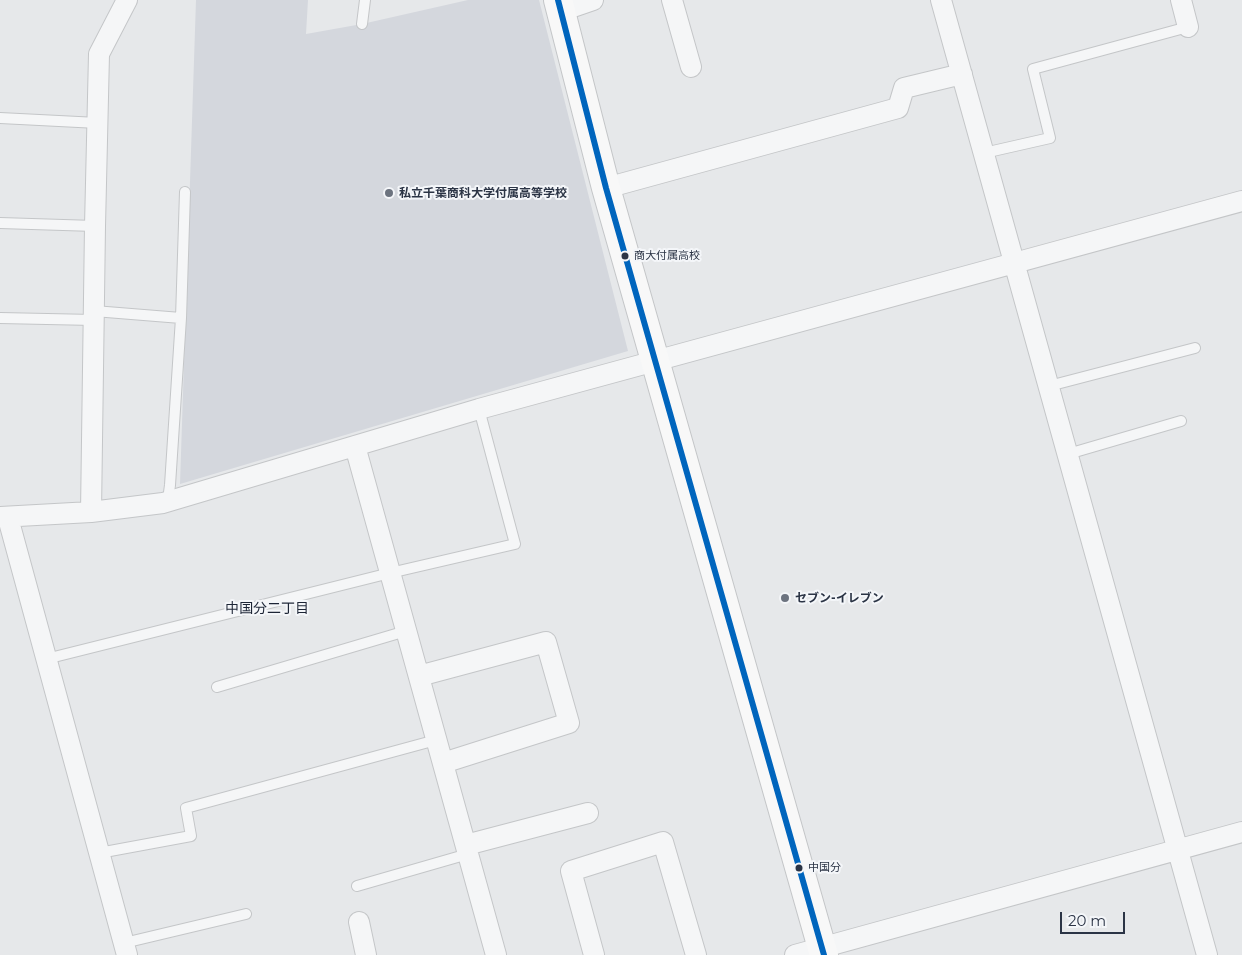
<!DOCTYPE html>
<meta charset="utf-8">
<style>
body{margin:0}
#map{position:relative;width:1242px;height:955px;overflow:hidden;background:#e6e8ea;font-family:Montserrat,sans-serif}
canvas{display:block}
.scale{position:absolute;left:1060px;top:912px;width:65px;height:22px;box-sizing:border-box;border:2px solid #2b3445;border-top:0;padding-left:6px;font-size:15px;line-height:18px;white-space:nowrap;color:#2b3445;-webkit-text-stroke:4px #f4f6f9;paint-order:stroke}
</style>
<div id="map">
<canvas width="1242" height="955"></canvas>
<div class="scale">20 m</div>
</div>
<script>
const context = document.querySelector('canvas').getContext('2d');
context.lineJoin = 'round';
function fill(path, color) { context.fillStyle = color; context.fill(path, 'evenodd'); }
function trace(path, color, width, dash) { context.strokeStyle = color; context.lineWidth = width; context.lineCap = dash ? 'butt' : 'round'; context.setLineDash(dash || []); context.stroke(path); }
function drawText(font, color, halo, rows, align = 'center') {
  context.font = font + ' Montserrat,"Noto Sans JP",sans-serif'; context.lineWidth = 4; context.setLineDash([]); context.textBaseline = 'middle'; context.strokeStyle = halo; context.fillStyle = color; for (const [text, x, y, turn = 0] of rows) {
    context.save(); context.translate(x, y); context.rotate((+turn || 0) * Math.PI / 180); context.textAlign = isNaN(turn) ? turn : align; if (halo) context.strokeText(text, 0, 0); context.fillText(text, 0, 0); context.restore();
  }
}
fill(new Path2D(`
 M196,0H308L306,34L362,24L468,0H539L628,351L180,484Z`), '#d4d7dd');
const lane = new Path2D(`
 M362,24L365,0
 M0,118L98,123
 M984,153L1050,138L1033,69L1188,27
 M0,223L95,226
 M94,311L181,318
 M0,318L94,320
 M1049,386L1195,348
 M1068,454L1181,421
 M168,500L170,485L181,318L185,192
 M46,659L390,573L515,544L479,409
 M217,687L406,631
 M99,853L191,836L186,808L436,740
 M357,886L468,854
 M124,943L246,914`);
const street = new Path2D(`
 M672,0L691,67
 M941,0L1207,955
 M1181,0L1188,27
 M561,11L593,0
 M606,188L898,108L904,88L962,74
 M355,446L496,955
 M91,512L95,226L99,54L127,0
 M0,517L91,512L163,503L479,409L1242,201
 M8,518L127,955
 M419,676L546,642L569,723L443,763
 M466,845L588,813
 M359,922L366,955
 M594,955L571,871L663,842L696,955
 M795,955L1242,832`);
const secondary = new Path2D(`
 M558,0L606,188L824,955`);
trace(lane, '#c4c6c8', 12);
trace(street, '#c4c6c8', 22);
trace(secondary, '#c4c6c8', 30);
trace(lane, '#f5f6f7', 10);
trace(street, '#f5f6f7', 20);
trace(secondary, '#f8f8f8', 28);
trace(new Path2D(`
 M558,0L606,188L824,955`), '#0065bd', 6);
for (const [x, y, r, color] of [
 [389,193,5,"#6c737f"],
 [625,256,4.5,"#2b3445"],
 [785,598,5,"#6c737f"],
 [799,868,4.5,"#2b3445"]
]) { const dot = new Path2D(); dot.arc(x, y, r, 0, 2 * Math.PI); context.fillStyle = color; context.fill(dot); trace(dot, '#f4f6f9', 2); }
drawText('11px', '#2b3445', '#f4f6f9', [
 ["商大付属高校",634,256],
 ["中国分",808,868]
], 'left');
drawText('bold 12px', '#2b3445', '#f4f6f9', [
 ["私立千葉商科大学付属高等学校",399,193],
 ["セブン-イレブン",795,598]
], 'left');
drawText('14px', '#1d2536', '#f4f6f9', [
 ["中国分二丁目",267,609]
]);
</script>
